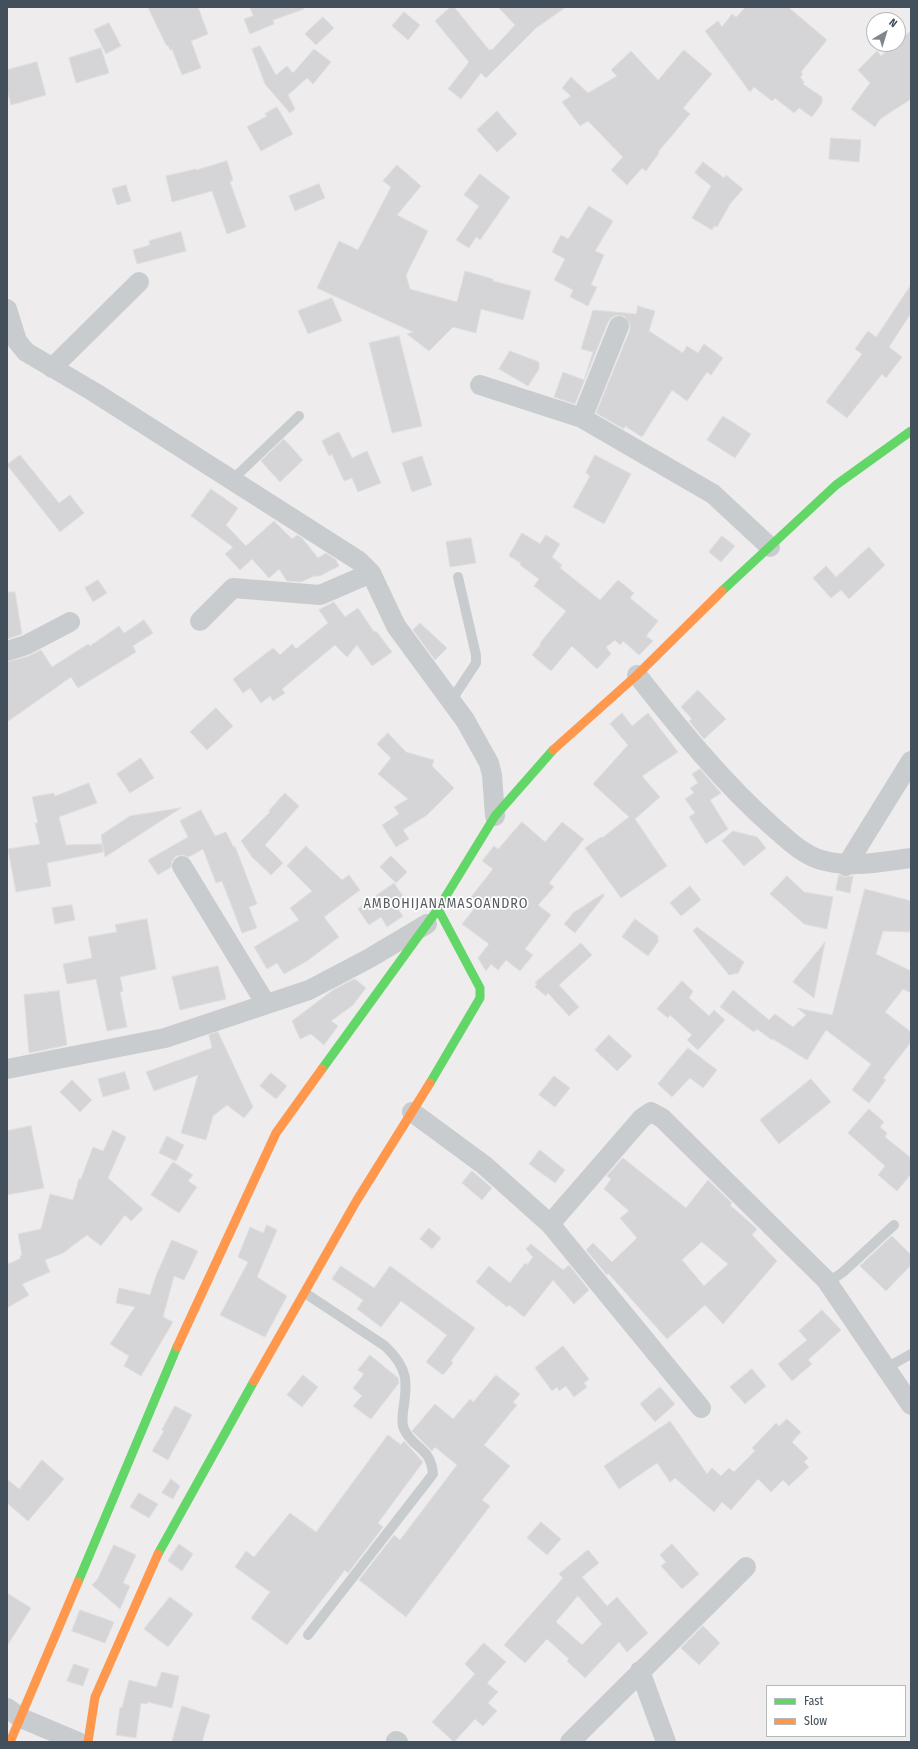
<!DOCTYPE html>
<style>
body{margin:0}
#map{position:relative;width:918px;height:1749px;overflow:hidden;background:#eeecec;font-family:"Fira Sans Condensed",sans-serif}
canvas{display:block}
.frame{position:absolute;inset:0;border:8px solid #434f5a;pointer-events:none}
.legend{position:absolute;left:766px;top:1685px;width:140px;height:52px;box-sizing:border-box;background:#fff;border:1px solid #b4b9bd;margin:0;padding:5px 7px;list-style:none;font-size:12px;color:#434f5a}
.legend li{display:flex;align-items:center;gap:8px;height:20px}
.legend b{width:20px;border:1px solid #b4b9bd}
.north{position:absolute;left:866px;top:12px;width:40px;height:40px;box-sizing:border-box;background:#fff;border:1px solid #b4b9bd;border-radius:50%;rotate:38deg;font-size:11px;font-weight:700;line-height:16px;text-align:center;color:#434f5a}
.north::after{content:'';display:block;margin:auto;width:14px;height:18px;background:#7f868d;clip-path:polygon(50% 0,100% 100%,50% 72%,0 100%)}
</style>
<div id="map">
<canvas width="918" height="1749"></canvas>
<div class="frame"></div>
<ul class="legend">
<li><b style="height:5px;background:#63d668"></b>Fast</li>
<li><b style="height:5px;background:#ff974d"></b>Slow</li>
</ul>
<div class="north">N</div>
</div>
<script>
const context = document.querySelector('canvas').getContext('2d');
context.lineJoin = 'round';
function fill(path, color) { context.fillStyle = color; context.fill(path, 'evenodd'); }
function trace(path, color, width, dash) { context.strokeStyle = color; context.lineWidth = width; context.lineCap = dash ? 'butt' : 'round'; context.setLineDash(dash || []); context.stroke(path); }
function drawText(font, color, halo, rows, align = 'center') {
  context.font = font + ' "Fira Sans Condensed",sans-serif'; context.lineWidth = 3.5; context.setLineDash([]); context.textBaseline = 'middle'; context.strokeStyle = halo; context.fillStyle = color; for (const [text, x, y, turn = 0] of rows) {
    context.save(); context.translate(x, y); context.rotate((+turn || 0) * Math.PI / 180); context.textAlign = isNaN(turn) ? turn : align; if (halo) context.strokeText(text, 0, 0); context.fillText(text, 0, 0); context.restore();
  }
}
const building = new Path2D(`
 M148,7H198L208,34L191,41L201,68L182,75L172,49L170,50L168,45L167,46Z
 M250,7H303L304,9L273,20L274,24L250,34L244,19L253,16Z
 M451,7H454L489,50L491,49L492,50L515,25L498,7H566L536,28L486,78L481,73L461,99L448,89L469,62L435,21Z
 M746,7H788L827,40L801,72L803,74L800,77L804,82L803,84L822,97V103L812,117L799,108L794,113L775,98L772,101L754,87L750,92L705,31L718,21L722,27L732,14L736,17Z
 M404,12L420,25L408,40L392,26Z
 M323,17L334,28L316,45L305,34Z
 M109,23L121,46L106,54L94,30Z
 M911,31V99L880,119L875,127L851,109L870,83L858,70L877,51L881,56L895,44H898V42Z
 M260,46L276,75L287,66L293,73L314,49L331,62L313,84L307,78L288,95L295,109L290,113L265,84L252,49Z
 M101,48L109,73L76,83L69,58Z
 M684,50L712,74L683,108L690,114L658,152L659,153L646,171L642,168L627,185L611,170L623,157L588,121L580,126L562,102L571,96L562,88L571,77L588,93L617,76L611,70L631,51L658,80Z
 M37,62L46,95L11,105L7,90V70Z
 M277,107L293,134L261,151L247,127L267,116L265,114Z
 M497,111L517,134L497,152L477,130Z
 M831,138L861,140L859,162L829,159Z
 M227,161L233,180L230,182L246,227L227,234L212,191L172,202L166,176L196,169V170Z
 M703,162L724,178L726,175L743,189L730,204L717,227L714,226L712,230L692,218L711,186L695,173Z
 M397,165L421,186L397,215L428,231L406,275L410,289L457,302L465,271L493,279V281L531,291L523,320L481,309L476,333L453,327L429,351L407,334L413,332L317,288L339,241L358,250L391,187L383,181Z
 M480,174L510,197L480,240L476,237L469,248L456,240L479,206L464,195Z
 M319,184L325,198L295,211L289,196Z
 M126,185L131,201L117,205L112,189Z
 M589,206L613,221L595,251L604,255L591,285L597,287L588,306L570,297L573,290L554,280L565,259L552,252L561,235L568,239Z
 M181,232L186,251L137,264L133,250L150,245L149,241Z
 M911,285V313L889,347L902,357L886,378L882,374L847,418L826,402L862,354L855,349L868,331L876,337Z
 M332,298L342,321L308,334L298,311Z
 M638,306L655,311L649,331L683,353L687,346L698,353L704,344L723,358L711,375L707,372L687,401L672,390L642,437L625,426L624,429L596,413L630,330V324L624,316L617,315L612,317L608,322L575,404L554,397L563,372L584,380L593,352L581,349L593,310L636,314Z
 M399,336L422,426L392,433L369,343Z
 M510,351L539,362V369L528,386L499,369Z
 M723,416L751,434L735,458L707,440Z
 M339,432L352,458L367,451L381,483L358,492L352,478L344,481L332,454L329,456L322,441Z
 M284,439L303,460L280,482L261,461Z
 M20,455L59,503L70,495L84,513L60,532L7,465Z
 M595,455L631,474L604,524L573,507L590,476L586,473Z
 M422,456L432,485L412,492L402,463Z
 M211,489L238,508L226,525L246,546L274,521L292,539L297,535L302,538L318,558L326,553L336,560L339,566L320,576H314L301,582L287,581L279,569L269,578L252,559L240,570L225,554L233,547L191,516Z
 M522,533L540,544L546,535L560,544L552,557L562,565L560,568L600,600L618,580L634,593L630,598L658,621L646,636L653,641L639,655L623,641L620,645L615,640L606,647L611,654L597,669L572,646L551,671L532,655L541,644L540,643L566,611L534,586L539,579L520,565L521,563L509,556Z
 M722,536L735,546L721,562L709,552Z
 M471,538L476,563L450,567L446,542Z
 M869,547L885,565L849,599L841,590L831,598L813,578L826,566L836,577Z
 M98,580L107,593L93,602L85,588Z
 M7,592H15L22,634L7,639Z
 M334,602L345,617L358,608L374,632L376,631L392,652L372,666L357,645L347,657L335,645L282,689L285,693L273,701L270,696L261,703L250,688L243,693L233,679L273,648L280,655L292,644L296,649L328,623L319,610Z
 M144,620L153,633L133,646L136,652L78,688L71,677L7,722V662L29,656L41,650L52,667L88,644L90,646L119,626L124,633Z
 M420,623L447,648L435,660L413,630Z
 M698,690L726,719L704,739L689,721L692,719L681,707Z
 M216,708L233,726L207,750L190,732Z
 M622,713L632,726L648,713L678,752L642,776L660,797L635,819L667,866L621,898L585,848L601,837L602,838L629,817L593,784L628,745L610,724Z
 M388,733L406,752L434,760L432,766L454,788L427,815L403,830L409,839L396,847L382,825L399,814L394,807L408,799L378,774L391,758L377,744Z
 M141,758L154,778L130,793L117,774Z
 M700,769L721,793L710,800L728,829L706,844L689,817L695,813L685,799L694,793L690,788L698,783L692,774Z
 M89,783L97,803L59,817L66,845L102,844L103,852L47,863L51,886L16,892L8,849L40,844L35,823H38L32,797L54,793L55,796Z
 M285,793L299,806L265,845L283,863L271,875L252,857L241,841L270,812L269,811Z
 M181,808L105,857L101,835L130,816Z
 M201,810L215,836L226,832L234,848L235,846L257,904L249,907L257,928L242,933L222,881L216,883L203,849L189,857L182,855L176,856L172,861L171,867L158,875L148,860L188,837L180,821Z
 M522,822L545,842L562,822L584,839L549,883L554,887L538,905L551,915L525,949L533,955L520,971L506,960L498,970L491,964L486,971L478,958L489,944L462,924L479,903L471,897L493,869L482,861L494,846L498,849Z
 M733,831L757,837L766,848L744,866L722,841Z
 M306,846L342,880L349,875L360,890L324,917L339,937L307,961L284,974L277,963L267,969L254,947L299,920L290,908L312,891L287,866Z
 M391,856L407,872L396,883L380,867Z
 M839,875L845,877L853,876L850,893L836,890Z
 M787,876L804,892L833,897L827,929L804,924L770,894Z
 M394,883L405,899L395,906L403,916L387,927L381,917L369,925L358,909Z
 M690,886L701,900L681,916L670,903Z
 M865,889L911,901V932L883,931L876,954L911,971V993L903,989L885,1012L911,1032V1042L883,1078L886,1080L869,1103L852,1090L871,1064L826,1030L807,1060L773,1039L772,1040L757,1029L754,1032L720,1007L733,990L769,1020L775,1014L793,1027L806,1015L797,1008L832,1015Z
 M603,894L604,896L575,933L564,924L573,913Z
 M72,905L75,920L55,924L52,908Z
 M147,919L156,969L120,977L123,991L120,992L127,1027L107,1031L96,979L67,984L63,964L92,958L88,937L117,932L115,925Z
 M635,919L658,936V942L648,956L622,937Z
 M697,927L744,962L738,973L729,975L693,931Z
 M825,942L814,998L793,982Z
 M581,943L592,955L559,985L579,1007L569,1016L548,993L546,996L535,987L537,984L535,983Z
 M218,966L226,999L180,1010L172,977Z
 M355,979L366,988L353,1005L331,1021L338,1026L324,1045L311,1034L300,1039L292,1021L333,990Z
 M682,981L693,991L689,998L709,1016L714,1010L725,1020L698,1050L687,1040L692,1035L670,1015L668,1018L657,1009Z
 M59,991L67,1045L29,1053L24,995Z
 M218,1032L253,1107L244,1118L227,1105L213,1116L206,1140L181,1133L198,1075L154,1091L146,1072L212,1048L209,1035Z
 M609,1035L632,1056L617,1071L595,1050Z
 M688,1048L717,1070L703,1088L690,1078L672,1097L658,1084Z
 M125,1072L130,1089L103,1097L98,1079Z
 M271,1073L287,1086L276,1099L260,1086Z
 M554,1076L570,1088L555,1107L539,1095Z
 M811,1079L831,1102L779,1144L760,1120Z
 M72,1080L92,1100L80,1112L60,1092Z
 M869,1109L884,1122L880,1127L887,1133L885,1137L911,1158V1174L897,1191L878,1175L885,1166L848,1133Z
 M31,1126L44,1188L7,1195V1131Z
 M113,1130L126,1137L108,1178L143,1209L131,1221L125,1215L101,1246L87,1235L63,1253L45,1260L50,1272L22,1284L29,1295L7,1308V1260L9,1264L21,1258L20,1256L22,1255L18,1234L41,1229L50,1194L73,1200L79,1179H81L93,1147L103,1151Z
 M167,1136L184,1145L176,1161L159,1153Z
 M540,1150L565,1170L555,1183L529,1164Z
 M623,1158L686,1208L708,1180L732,1203L730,1205L757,1229L752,1235L777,1261L723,1324L705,1305L667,1339L608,1273L607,1275L586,1250L593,1243L612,1262L637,1238L620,1218L629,1211L604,1189L611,1179L607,1176ZM702,1242L728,1264L704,1286L682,1260Z
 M173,1162L193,1175L188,1181L197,1187L179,1213L151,1195Z
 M472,1171L492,1188L482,1200L462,1183Z
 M267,1225L277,1230L257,1277L287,1296L265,1337L220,1315L248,1262L238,1257L250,1227L263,1233Z
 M429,1228L441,1238L432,1249L420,1239Z
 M892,1236L911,1255V1265L886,1291L860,1266Z
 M172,1240L198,1251L184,1280L174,1276L163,1317L173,1322L141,1376L124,1366L129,1356L110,1344L135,1307L116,1303L119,1288L150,1295L156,1276Z
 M531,1244L563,1270L569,1265L589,1290L574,1304L553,1280L524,1317L509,1305L507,1307L476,1282L489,1266L510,1283L525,1263L527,1265L533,1257L526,1249Z
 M341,1266L374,1288L390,1266L475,1328L451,1361L453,1363L443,1375L426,1362L447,1335L401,1301L381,1327L357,1309L363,1300L332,1279Z
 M822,1310L841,1330L808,1360L812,1364L792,1381L778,1364L807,1340L799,1331Z
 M563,1346L589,1379L584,1383L587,1387L574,1397L566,1386L559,1391L557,1387L552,1391L535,1368Z
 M370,1355L398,1378L399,1383L371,1419L353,1406L362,1396L353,1388L364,1374L358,1370Z
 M752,1369L766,1386L745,1404L730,1387Z
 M303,1375L318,1387L302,1407L287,1395Z
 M496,1375L520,1394L513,1402L517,1405L484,1445L510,1466L482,1500L490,1506L406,1617L359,1580L394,1535L400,1540L457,1465L435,1447L432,1451L412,1431L435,1404L453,1419L470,1399L473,1402Z
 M660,1387L675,1404L655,1422L640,1404Z
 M175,1406L192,1415L168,1460L152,1451L164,1431L162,1430Z
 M787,1419L801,1432L792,1442L808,1458L804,1462L809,1467L789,1486L783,1480L771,1492L758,1479L731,1510L722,1502L714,1512L675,1478L670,1482L657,1463L619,1489L604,1466L670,1421L707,1474L712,1468L721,1476L729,1468L734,1472L755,1451L752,1448L776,1423L779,1426Z
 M388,1435L401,1445L404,1441L423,1462L378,1523L383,1527L348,1573L345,1570L287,1645L251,1618L270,1592L235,1567L246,1551L254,1557L290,1513L316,1532Z
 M42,1460L64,1479L28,1521L7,1503V1479L19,1489Z
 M171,1479L180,1486L173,1499L162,1493Z
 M139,1493L158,1504L149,1518L130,1507Z
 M541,1522L561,1539L547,1555L527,1538Z
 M179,1544L193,1554L182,1571L168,1561Z
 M672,1544L699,1574L682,1589L661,1566L666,1562L660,1555Z
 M114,1545L136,1555L123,1583L130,1586L120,1609L92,1585L97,1580Z
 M588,1550L599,1563L582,1577L607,1606L617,1597L648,1633L627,1652L619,1642L585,1678L567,1661L569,1659L547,1639L525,1663L504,1645L563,1578L559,1574ZM578,1596L602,1624L582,1645L556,1622Z
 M7,1593L31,1608L7,1646Z
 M170,1597L193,1614L168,1647L144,1629Z
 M80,1610L114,1622L105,1643L72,1631Z
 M703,1626L720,1643L699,1665L681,1648Z
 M484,1643L506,1662L487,1683L498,1692L488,1703L497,1711L483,1726L475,1719L454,1742L432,1722L475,1674L465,1664Z
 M74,1664L89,1669L83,1686L67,1681Z
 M162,1672L179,1676L172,1708L148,1702L147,1704L141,1703L136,1738L116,1735L120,1707L122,1708L129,1680L156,1687Z
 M182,1706L210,1715L202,1742H172Z`);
fill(building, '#d5d4d7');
trace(building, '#dfdedf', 1);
trace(new Path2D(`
 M232,480L299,416
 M451,701L476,663V655L458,577
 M826,1280L836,1277L843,1272L894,1225
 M305,1293L385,1346C408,1368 408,1381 403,1411C403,1417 401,1423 404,1429C413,1449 431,1447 433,1474L308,1635
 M886,1368L911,1354`), '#c9ccce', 10);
trace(new Path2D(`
 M7,309L17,341L26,352L94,392L359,561L371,573L396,626L465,720L489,763L492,775L495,816
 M52,368L139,282
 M480,385L582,418L713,494L770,547
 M582,418L619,326
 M200,621L233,588L320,595L371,573
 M7,651L26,645L70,622
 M637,675C680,729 722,782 773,827C787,839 801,853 818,859C849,869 879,862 911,858
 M182,866L266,1004
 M846,866L911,761
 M7,1069L165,1038L309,990L368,959L427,924
 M412,1112L484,1165L550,1224
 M701,1408L550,1224L642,1118L651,1112L662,1118L826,1280L911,1405
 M640,1671L666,1742
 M7,1708L21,1718L78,1742
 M396,1741L398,1742
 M570,1742L746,1567`), '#c9ccce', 20);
trace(new Path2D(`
 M722,591L836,485L911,431
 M322,1069L438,909L495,816L553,750
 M430,1083L480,998V988L438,909
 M158,1554L254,1381
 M78,1582L177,1347`), '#63d668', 9);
trace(new Path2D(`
 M553,750L637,675L722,591
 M177,1347L276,1133L322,1069
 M254,1381L357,1200L430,1083
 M10,1742L78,1582
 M88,1742L95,1697L158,1554`), '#ff974d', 9);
context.letterSpacing = '1px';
drawText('14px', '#585c61', '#fff', [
 ["AMBOHIJANAMASOANDRO",446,904]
]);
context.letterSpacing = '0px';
</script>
